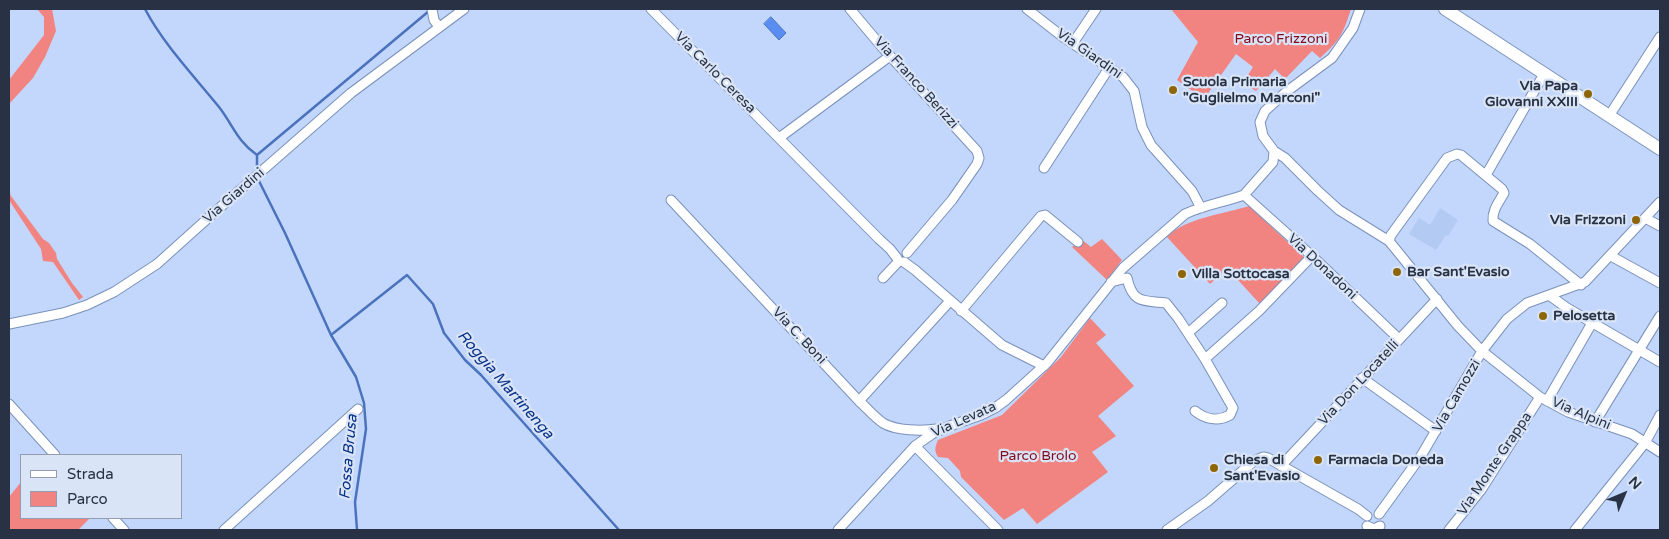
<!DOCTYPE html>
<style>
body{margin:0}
#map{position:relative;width:1669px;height:539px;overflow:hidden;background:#c3d7fc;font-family:"Varela Round",sans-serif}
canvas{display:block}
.frame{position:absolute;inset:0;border:10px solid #283244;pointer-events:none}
.legend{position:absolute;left:20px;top:454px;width:162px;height:65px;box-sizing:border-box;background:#dae4f7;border:1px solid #939daf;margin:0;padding:6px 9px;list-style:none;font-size:15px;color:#283244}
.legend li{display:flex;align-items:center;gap:10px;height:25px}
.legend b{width:25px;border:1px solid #939daf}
.north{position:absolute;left:1599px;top:469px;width:50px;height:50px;-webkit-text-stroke:4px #dae4f7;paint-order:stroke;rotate:45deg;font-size:14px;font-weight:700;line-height:20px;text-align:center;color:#283244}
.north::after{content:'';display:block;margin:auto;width:18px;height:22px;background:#283244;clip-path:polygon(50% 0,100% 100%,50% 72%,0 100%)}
</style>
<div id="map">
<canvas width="1669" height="539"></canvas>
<div class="frame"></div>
<ul class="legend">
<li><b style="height:6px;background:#fff"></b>Strada</li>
<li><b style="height:14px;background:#f18380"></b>Parco</li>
</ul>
<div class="north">N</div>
</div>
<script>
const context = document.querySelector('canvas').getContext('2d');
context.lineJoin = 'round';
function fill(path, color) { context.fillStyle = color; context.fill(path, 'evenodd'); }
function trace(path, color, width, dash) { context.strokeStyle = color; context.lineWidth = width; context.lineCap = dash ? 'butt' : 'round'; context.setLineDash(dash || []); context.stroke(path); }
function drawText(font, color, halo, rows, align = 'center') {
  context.font = font + ' "Varela Round",sans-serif'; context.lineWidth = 4.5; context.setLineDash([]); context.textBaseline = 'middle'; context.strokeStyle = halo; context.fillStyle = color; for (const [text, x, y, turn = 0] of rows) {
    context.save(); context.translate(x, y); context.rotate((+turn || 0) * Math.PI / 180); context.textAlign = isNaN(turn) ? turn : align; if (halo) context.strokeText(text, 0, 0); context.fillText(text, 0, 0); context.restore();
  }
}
fill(new Path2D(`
 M1440,208L1458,220L1448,236L1446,235L1436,250L1409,234L1419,218L1430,225Z`), '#b3caf2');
fill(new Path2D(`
 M37,9H52L56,31L45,57L33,78L9,104V80L44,35V17Z
 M1171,9H1351C1343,34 1340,40 1320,58L1312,51L1285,79L1275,69L1256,91L1243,83L1253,67L1236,54L1204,99L1177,80L1198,42Z
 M9,191L11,196L43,239L49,243L56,253L57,259L72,283L83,297L79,300L53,262L43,261L41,249L9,200Z
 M1249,206L1305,258L1260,304L1227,268L1210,284L1167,237C1185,218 1224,214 1249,206Z
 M1081,239L1091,247L1102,239L1122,260L1107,280L1072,247Z
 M1090,318L1106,335L1096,343L1134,386L1098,416L1116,436L1092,452L1108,472L1037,524L1023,508L1004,520L961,477L960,471L948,458L938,457C934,451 935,447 938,440L1002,415L1061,357Z
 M21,482V518H90L78,530H9V497Z`), '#f18380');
const water = new Path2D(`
 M771,17L786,33L779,40L764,24Z`);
fill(water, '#5a8df1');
trace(water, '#4b72bd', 1);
trace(new Path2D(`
 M145,9C164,45 194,76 219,107C233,125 237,141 257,155
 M257,172V155L429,11
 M257,177L285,233L331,335L356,377L364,403L366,429L355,502L357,530
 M331,335L407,275L433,304L444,333L465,360L481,375L619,530`), '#4b72bd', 2.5);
const street = new Path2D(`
 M432,9L434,20L439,27
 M651,9L879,239L890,249L897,258
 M850,9L882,47L977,151L979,158L977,164L952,200L907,253
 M1027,9L1063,37L1123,77L1134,91L1142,127L1151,145L1192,191L1201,208
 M1360,9L1353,28L1332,58L1286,92L1265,111L1260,122L1263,136L1274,151L1285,158L1317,190L1339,210L1389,241L1458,326L1482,351L1540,397L1568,412L1632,434L1660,452
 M1073,43L1096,9
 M1609,116L1660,37
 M779,138L890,56
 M1044,168L1109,68
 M1486,175L1544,74
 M1244,195L1312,256L1399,339
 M1244,195L1273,162L1274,151
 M671,200L859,401C867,408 874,417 883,423C896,431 922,431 937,429
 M1645,218L1660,226
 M1389,241L1391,235L1447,158L1457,154L1461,155L1502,189L1504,193C1499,202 1492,210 1493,221L1530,244L1581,285
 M1611,256L1660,283
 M904,262L915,270L1002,345L1044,366
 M883,278L899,261
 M1111,282L1127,278C1133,305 1145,300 1166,303L1178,318L1205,359L1233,408L1230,415C1218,422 1205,419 1195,411
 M1549,295L1567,308L1660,362
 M961,311L1041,216L1045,215L1078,242
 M9,324L63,313L87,305L114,292L157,264L216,211L351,93L464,9
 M1188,333L1222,303
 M1205,359L1259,311L1312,256
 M1362,378L1436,431
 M859,401L950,301
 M1547,401L1592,323
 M9,404L55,455
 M1595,422L1660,316
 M915,446L998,530
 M1281,466L1437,299
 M1379,514L1421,456L1482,351L1507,319L1527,303L1585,282L1660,202
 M113,518L124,530
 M1367,526L1374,529L1380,526
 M224,530L358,409
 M838,530L915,446L932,434L947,427L981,415L995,408L1006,400L1047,363L1123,268L1185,214C1204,205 1225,202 1244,195
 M1167,530L1208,501L1254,461L1263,457L1268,458L1358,509L1367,516
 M1449,530L1481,490L1540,397
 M1575,530L1645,443L1660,415`);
const secondary = new Path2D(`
 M1445,9L1660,149`);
trace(street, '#7a91bb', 11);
trace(secondary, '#7a91bb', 14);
trace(street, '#fff', 9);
trace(secondary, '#fff', 12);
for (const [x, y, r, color] of [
 [1173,90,5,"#8c6608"],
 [1588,94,5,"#8c6608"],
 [1636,220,5,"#8c6608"],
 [1397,272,5,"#8c6608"],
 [1182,274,5,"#8c6608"],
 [1543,316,5,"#8c6608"],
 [1318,460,5,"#8c6608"],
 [1214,468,5,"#8c6608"]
]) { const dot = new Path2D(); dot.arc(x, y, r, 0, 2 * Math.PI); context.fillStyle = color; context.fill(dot); trace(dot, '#dae4f7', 2); }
drawText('14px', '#83081a', '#dae4f7', [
 ["Parco Frizzoni",1281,39],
 ["Parco Brolo",1038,456]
]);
drawText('14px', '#283244', '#dae4f7', [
 ["Via Giardini",1089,54,35],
 ["Via Carlo Ceresa",715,73,45],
 ["Via Franco Berizzi",916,83,48],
 ["Via Giardini",234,196,-41],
 ["Via Donadoni",1322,267,43],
 ["Via C. Boni",799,336,47],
 ["Via Don Locatelli",1359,383,-47],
 ["Via Camozzi",1457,396,-60],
 ["Via Alpini",1581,414,23],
 ["Via Levata",964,420,-24],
 ["Via Monte Grappa",1495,464,-56]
]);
drawText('bold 14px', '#283244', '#dae4f7', [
 ["Scuola Primaria",1183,82],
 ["\"Guglielmo Marconi\"",1183,98],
 ["Via Papa",1578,86,"right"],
 ["Giovanni XXIII",1578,102,"right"],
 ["Via Frizzoni",1626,220,"right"],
 ["Bar Sant'Evasio",1407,272],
 ["Villa Sottocasa",1192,274],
 ["Pelosetta",1553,316],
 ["Chiesa di",1224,460],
 ["Sant'Evasio",1224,476],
 ["Farmacia Doneda",1328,460]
], 'left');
drawText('italic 15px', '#083188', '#dae4f7', [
 ["Roggia Martinenga",505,385,49],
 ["Fossa Brusa",349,457,-85]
]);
</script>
